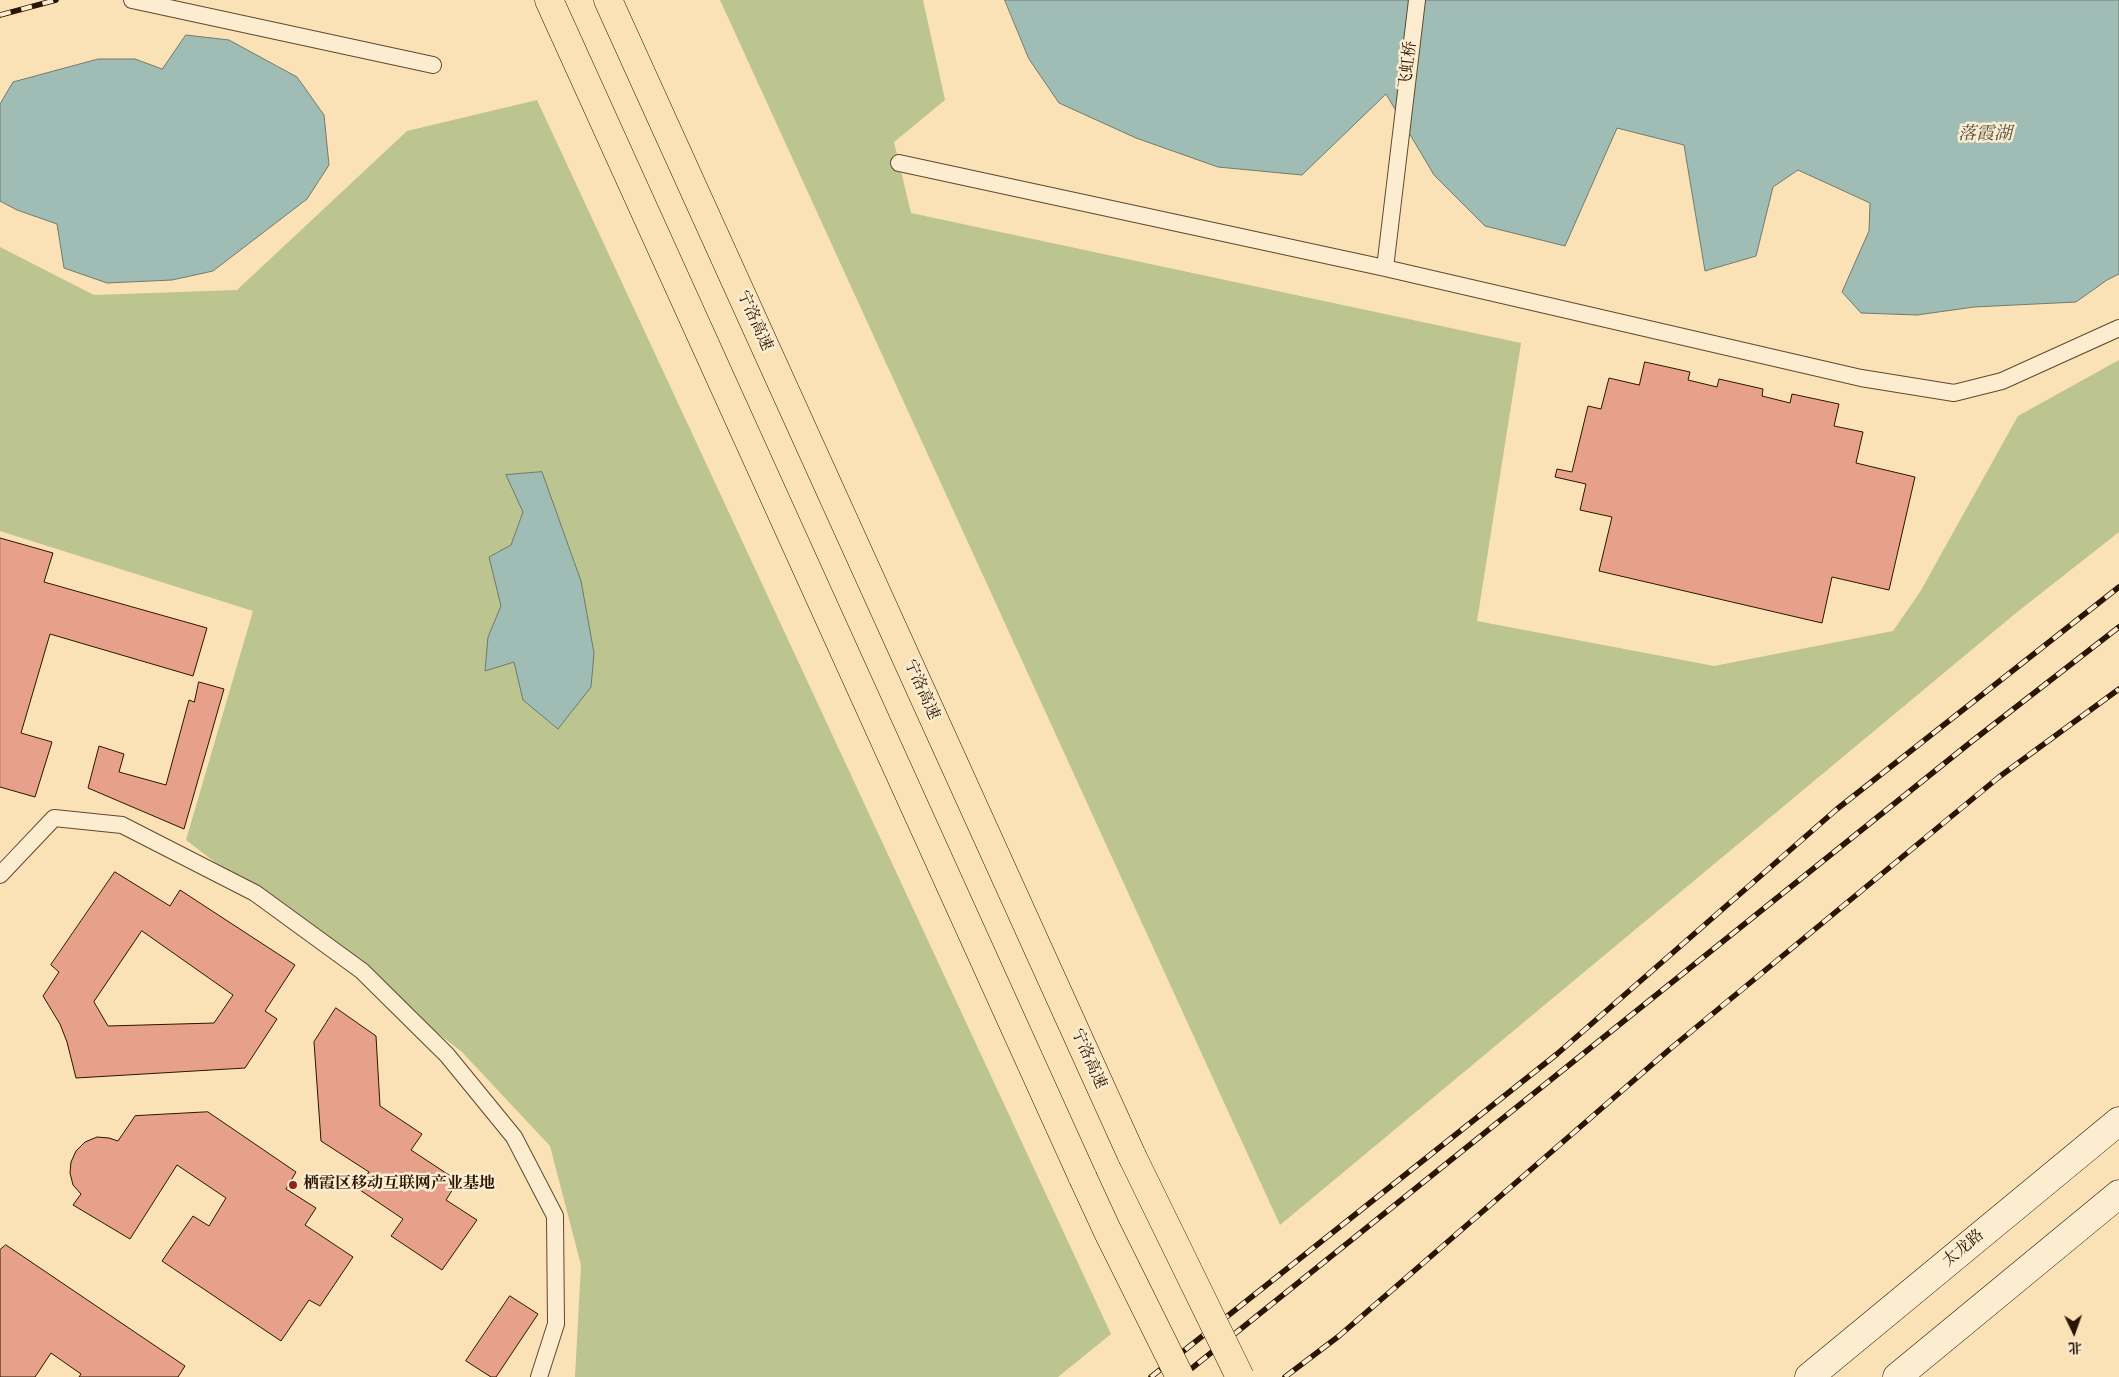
<!DOCTYPE html>
<meta charset="utf-8">
<style>
body{margin:0}
#map{position:relative;width:2119px;height:1377px;overflow:hidden;background:#fbe2b6;font-family:"IM FELL Double Pica","Noto Serif SC",serif}
canvas{display:block}
.north{position:absolute;left:2049px;top:1307px;width:50px;height:50px;-webkit-text-stroke:4px #fcecd0;paint-order:stroke;rotate:177deg;font-size:14px;font-weight:700;line-height:20px;text-align:center;color:#291500}
.north::after{content:'';display:block;margin:auto;width:18px;height:22px;background:#291500;clip-path:polygon(50% 0,100% 100%,50% 72%,0 100%)}
</style>
<div id="map">
<canvas width="2119" height="1377"></canvas>
<div class="north">北</div>
</div>
<script>
const context = document.querySelector('canvas').getContext('2d');
context.lineJoin = 'round';
function fill(path, color) { context.fillStyle = color; context.fill(path, 'evenodd'); }
function trace(path, color, width, dash) { context.strokeStyle = color; context.lineWidth = width; context.lineCap = dash ? 'butt' : 'round'; context.setLineDash(dash || []); context.stroke(path); }
function drawText(font, color, halo, rows, align = 'center') {
  context.font = font + ' "IM FELL Double Pica","Noto Serif SC",serif'; context.lineWidth = 5; context.setLineDash([]); context.textBaseline = 'middle'; context.strokeStyle = halo; context.fillStyle = color; for (const [text, x, y, turn = 0] of rows) {
    context.save(); context.translate(x, y); context.rotate((+turn || 0) * Math.PI / 180); context.textAlign = isNaN(turn) ? turn : align; if (halo) context.strokeText(text, 0, 0); context.fillText(text, 0, 0); context.restore();
  }
}
fill(new Path2D(`
 M720,0H923L945,100L894,142L911,213L1521,343L1477,621L1714,666L1893,631L1920,592L2018,416L2119,360V532L2016,613L1280,1225Z
 M537,100L1111,1334L1058,1377H575L581,1265L550,1146L462,1052L186,840L253,611L0,531V247L94,295L237,290L407,131Z`), '#bcc490');
const water = new Path2D(`
 M1005,0H2119V274L2107,280L2076,302L1974,307L1917,315L1861,313L1842,292L1869,231L1870,203L1798,170L1773,187L1756,256L1705,271L1684,145L1617,128L1565,246L1485,226L1434,175L1386,94L1302,175L1218,167L1136,138L1059,103L1029,59Z
 M186,35L229,40L297,77L324,115L329,165L307,199L213,271L172,280L107,283L64,268L57,224L17,210L0,201V104L13,82L98,59H135L162,69Z
 M542,472L581,581L594,653L591,687L558,729L523,700L514,662L485,671L488,637L501,606L489,557L511,545L523,512L506,475Z`);
fill(water, '#9fbdb4');
trace(water, '#707a6c', 1);
const building = new Path2D(`
 M1645,362L1690,372L1688,380L1717,387L1719,379L1763,389L1762,396L1790,403L1792,394L1839,404L1834,426L1863,432L1856,463L1915,477L1889,590L1832,577L1822,623L1599,571L1612,517L1580,510L1586,484L1555,477L1557,469L1572,472L1588,406L1601,409L1609,378L1639,385Z
 M0,538L53,553L44,582L207,628L193,676L50,634L21,733L52,742L35,797L0,787Z
 M199,682L224,689L184,829L88,788L99,746L124,754L119,772L166,785L189,700L194,702Z
 M115,872L170,906L180,890L295,965L265,1011L277,1019L245,1068L76,1078L67,1042L60,1024L43,996L59,972L51,965ZM142,931L233,995L214,1023L108,1026L94,1002Z
 M336,1008L376,1036L380,1106L422,1134L411,1150L458,1181L446,1200L477,1220L442,1270L391,1236L403,1219L357,1188L369,1172L321,1141L314,1042Z
 M208,1112L296,1172L286,1189L316,1208L305,1225L353,1257L320,1306L309,1300L281,1341L162,1261L193,1216L209,1226L226,1198L177,1165L130,1239L73,1205L81,1194L73,1185L70,1173L71,1162L76,1151L85,1142L97,1137L109,1138L118,1141L135,1116Z
 M6,1245L185,1366L178,1377H79L81,1374L51,1353L35,1377H0V1250Z
 M510,1296L538,1314L496,1377H491L466,1361Z`);
fill(building, '#e7a18a');
trace(building, '#291500', 1);
const lane = new Path2D(`
 M132,0L433,65
 M899,163L1385,268L1861,378L1954,393L2002,381L2119,328
 M1385,268L1417,0
 M0,875L54,818L122,825L255,893L362,971L447,1055L514,1137L555,1216L556,1324L539,1377`);
const secondary = new Path2D(`
 M1809,1377L2119,1121
 M1897,1377L2119,1194`);
const highway = new Path2D(`
 M549,0L1083,1178
 M608,0L1132,1156`);
trace(lane, '#5e482e', 18);
trace(secondary, '#291500', 29);
trace(highway, '#291500', 29);
trace(lane, '#fcecd0', 16);
trace(secondary, '#fcecd0', 28);
trace(highway, '#fbe2b6', 28);
const rail = new Path2D(`
 M0,15L56,0
 M1151,1377L1557,1054L1837,809L2119,587
 M1181,1377L1971,742L2119,627
 M1285,1377L1339,1336L1670,1049L1999,777L2119,689`);
trace(rail, '#291500', 5.5);
trace(rail, '#fcecd0', 4, [11]);
const highwayBridge = new Path2D(`
 M1132,1156L1240,1377
 M1083,1178L1107,1230L1180,1377`);
trace(highwayBridge, '#291500', 29, []);
trace(highwayBridge, '#fbe2b6', 28);
for (const [x, y, r, color] of [
 [293,1185,5,"#8f2418"]
]) { const dot = new Path2D(); dot.arc(x, y, r, 0, 2 * Math.PI); context.fillStyle = color; context.fill(dot); trace(dot, '#fcecd0', 2); }
drawText('16px', '#291500', '#fcecd0', [
 ["飞虹桥",1409,65,-83],
 ["宁洛高速",754,321,66],
 ["宁洛高速",921,690,66],
 ["宁洛高速",1088,1059,66],
 ["太龙路",1964,1249,-40]
]);
drawText('bold 16px', '#291500', '#fcecd0', [
 ["栖霞区移动互联网产业基地",303,1185]
], 'left');
drawText('italic 18px', '#52503f', '#fcecd0', [
 ["落霞湖",1985,135]
]);
</script>
